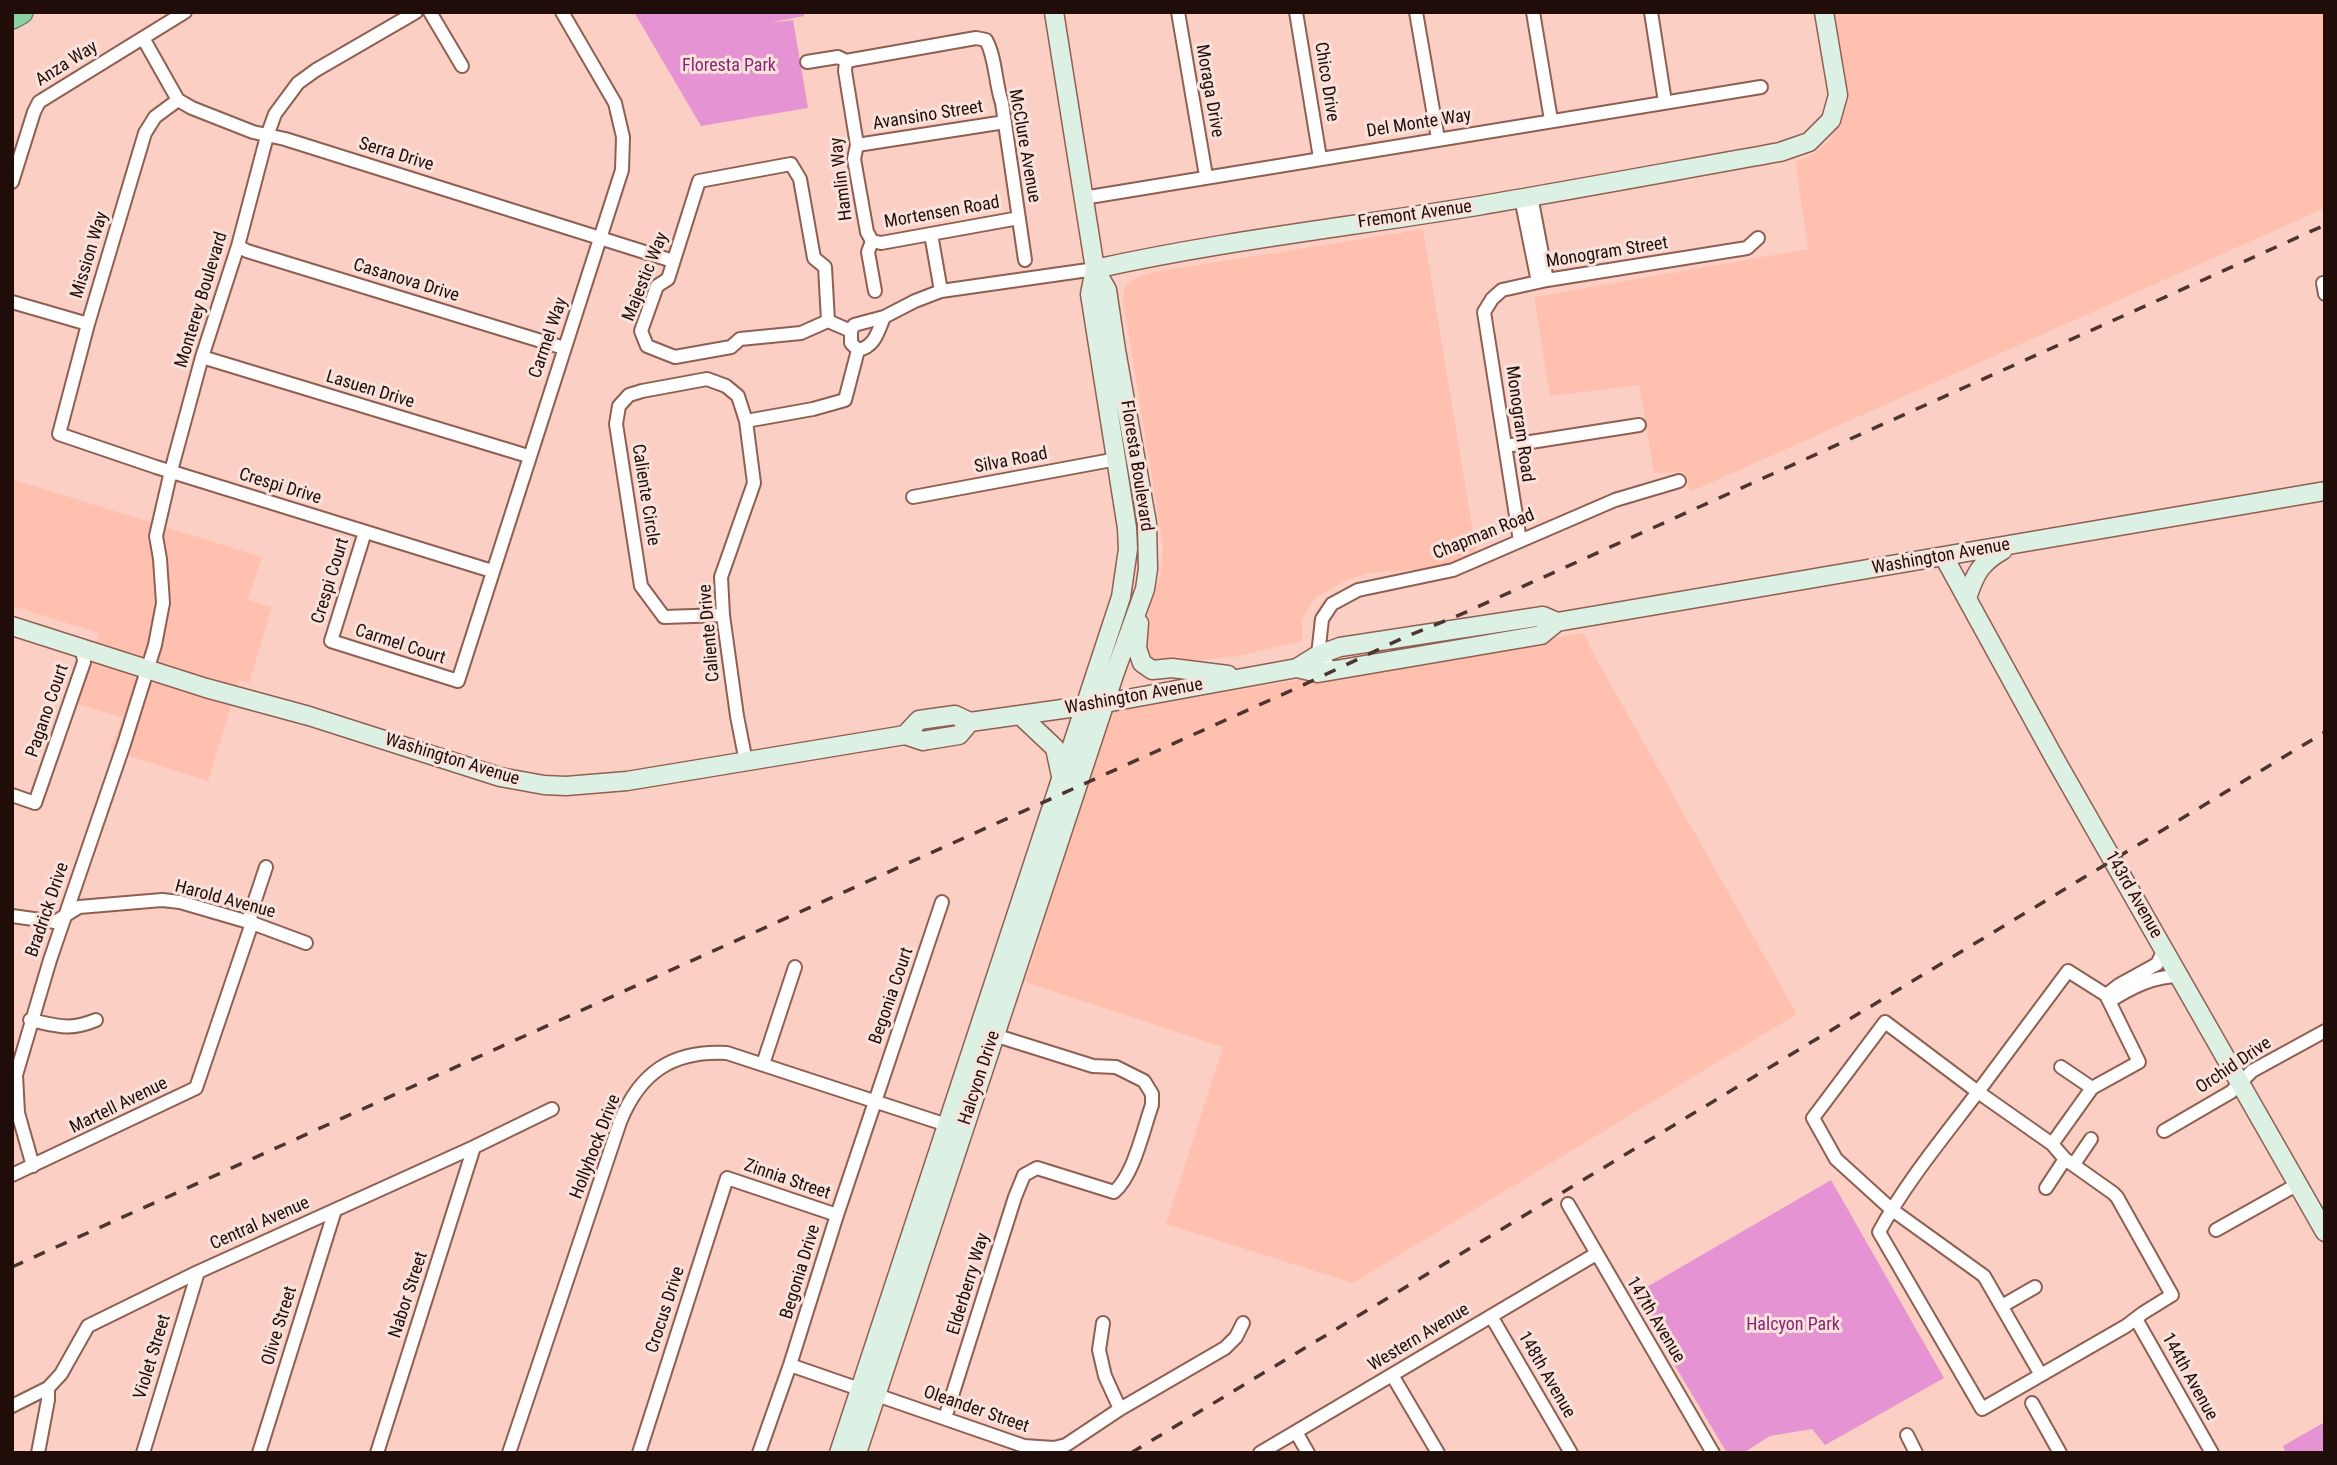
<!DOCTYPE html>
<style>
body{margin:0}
#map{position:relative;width:2337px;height:1465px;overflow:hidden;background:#fbcfc3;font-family:"Roboto Condensed",sans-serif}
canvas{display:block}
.frame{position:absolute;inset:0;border:14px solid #200d09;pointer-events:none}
</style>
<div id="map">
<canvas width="2337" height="1465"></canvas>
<div class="frame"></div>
</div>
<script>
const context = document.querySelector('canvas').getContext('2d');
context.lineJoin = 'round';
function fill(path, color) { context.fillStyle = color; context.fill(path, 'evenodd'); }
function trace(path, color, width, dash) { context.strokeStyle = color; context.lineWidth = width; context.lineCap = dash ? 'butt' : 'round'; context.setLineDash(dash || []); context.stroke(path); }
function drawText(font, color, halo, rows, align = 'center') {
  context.font = font + ' "Roboto Condensed",sans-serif'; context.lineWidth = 6; context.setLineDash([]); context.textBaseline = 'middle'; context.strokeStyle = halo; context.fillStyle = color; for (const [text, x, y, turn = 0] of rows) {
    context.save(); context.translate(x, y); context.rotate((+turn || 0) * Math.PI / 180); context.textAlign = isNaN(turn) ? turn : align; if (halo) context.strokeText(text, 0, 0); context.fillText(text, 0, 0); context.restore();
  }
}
fill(new Path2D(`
 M1835,12H2325V208L1690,492L1684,472L1654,473L1639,385L1550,396L1534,297L1808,249L1795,162L1812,155L1829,141L1845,107L1847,88Z
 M1423,229L1477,556L1426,569L1369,573L1344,581L1314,599L1302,620V641L1234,657L1168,663L1154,661L1148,657L1142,637L1162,567L1163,545L1123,300L1124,290L1128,283L1138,277L1155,272Z
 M12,479L262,557L248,600L272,607L249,683L239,680L208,781L110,750L123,718L75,703L99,633L12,606Z
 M1584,633L1593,653L1797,1014L1353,1283L1166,1224L1223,1047L1025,982L1111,711Z`), '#ffc0b0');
fill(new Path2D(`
 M634,12H803L804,16L769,23L793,20L808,108L701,126Z
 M1831,1180L1944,1378L1825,1445L1812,1429L1770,1436L1743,1453H1727L1633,1295Z
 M2325,1422V1453H2286L2283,1446Z`), '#e593d3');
const street = new Path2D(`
 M430,12L462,66
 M1178,12L1206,176
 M1296,12L1320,158
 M1416,12L1438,139
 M1533,12L1551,120
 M1651,12L1665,102
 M143,38L178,100L192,108L253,132L285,139L673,261
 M846,61L845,71L857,145L854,159L867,232L872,241L868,252L875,291
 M807,62L838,57L846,61L976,38L986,40C996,58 995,83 1002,103L1025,260
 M178,100L155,117L145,133L88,324L59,434L156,467L492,571
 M857,145L1005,122
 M12,182L34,112L39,102L185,12
 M1531,196L1547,280
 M1083,198L1761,87
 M1521,198L1538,282
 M931,234L941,291
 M872,241L881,243L1019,218
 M238,246L247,251L564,348
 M2323,283L2325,294
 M12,302L88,324
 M884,317L915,301L941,291L1095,269
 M884,317C878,331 875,347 858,350L851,343V331L854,325Z
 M828,321L825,267L814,258L800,179L791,164L699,181L668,279L657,286L641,331L647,346L675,357L731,347L740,339L801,333L828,321L851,331
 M202,357L528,456
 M746,421L813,409L845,400L858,350
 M1505,446L1639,425
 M913,497L1117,459
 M365,532L331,641L458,681L622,170L623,137L615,103L562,12
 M1520,541L1484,312L1492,299L1502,290L1547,280L1747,248L1758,238
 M723,615L664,617L641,586L616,424L619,406L629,395L642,391L707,379L726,386L738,396L746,421L754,483L721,577L723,615L737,716L746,762
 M1333,670L1318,655L1322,619L1332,604L1358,590L1453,570L1615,500L1679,481
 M12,795L35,803L84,662L82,647
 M12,916L55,922L79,907L162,900L180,902L252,923L306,943
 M2106,995L2119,985L2157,964L2164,950
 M2110,1001C2132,987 2154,976 2179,976
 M30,1020C58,1026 69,1031 96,1020
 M763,1064L795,967
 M2061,1067L2092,1088
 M2164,1131L2231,1092L2252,1071L2325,1031
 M2074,1164L2091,1139
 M33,1166L18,1113L16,1075L50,960L124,744L155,645L163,603L160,559L156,536L171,471L202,357L238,246L267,136L275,114L298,83L316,70L416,12
 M12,1175L196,1088L252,923L250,915L266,867
 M2046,1188L2065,1159
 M1568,1204L1713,1453
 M2216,1230L2298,1184
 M2002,1306L2035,1287
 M1491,1316L1571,1453
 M2136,1319L2212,1453
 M1103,1323L1099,1350L1105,1376L1120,1409
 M790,1365L1024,1446L1054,1448L1066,1445L1120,1409L1225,1348L1236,1337L1243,1323
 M1392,1375L1438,1453
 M2041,1375L1984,1276L1891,1209L1836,1159L1813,1118L1885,1022L1978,1092L2052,1144L2065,1159L2113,1193L2117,1197L2172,1295L2143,1313L2126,1326L1982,1409L1879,1232C1908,1178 1953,1126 1989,1077L2068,971L2106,995L2139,1062L2092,1088L2052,1144
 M2032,1403L2060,1453
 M12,1406L48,1388L61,1374L88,1326L198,1272L474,1147L552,1109
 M945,1418L1015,1197L1024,1175L1037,1168L1114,1192C1134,1175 1143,1130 1152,1105V1094L1144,1081L1116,1067L1093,1066L994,1035
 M1296,1432L1308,1453
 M1907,1435L1916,1453
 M38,1453L48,1400V1388
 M143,1453L198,1272
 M259,1453L335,1210
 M377,1453L474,1147
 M509,1453L620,1122C640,1072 673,1050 727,1053L947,1125
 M639,1453L727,1178L837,1215
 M759,1453L790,1365L837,1215L942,902
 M1260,1453L1596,1254`);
const secondary = new Path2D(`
 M1095,269C1221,241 1349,227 1477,206C1578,189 1679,170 1780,152L1809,142L1831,120L1838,95L1824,12
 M1944,557L2055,759L2325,1232
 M1967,598C1975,574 1980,563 2003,550
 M1139,623L1137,648L1142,663L1152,670L1172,668L1228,675
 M12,626L206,688L309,716L500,777L544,785L566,786L627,781L905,735L923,741L928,740L959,735L970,722
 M1297,668L1318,673L1541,635L1557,622L2325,491
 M1020,715L1055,748L1061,776
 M905,735L919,720L955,715L970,722L1105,703L1297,668L1318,655L1340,647L1543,616L1557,622
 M839,1453L1121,597L1128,549L1127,528L1090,294L1095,269L1054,12
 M857,1453L1114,675L1145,589L1148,569L1147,523L1116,350L1107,290L1095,269`);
const highway = new Path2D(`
 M12,17L21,12`);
trace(street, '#8e5f52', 16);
trace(secondary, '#8e5f52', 21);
trace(highway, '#668c6d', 26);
trace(street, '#fff', 12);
trace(secondary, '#dcf1e3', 18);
trace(highway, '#8cd0a3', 23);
trace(new Path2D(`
 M12,1267L1299,687L1405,637L1455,617L2325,225
 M1131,1453L2325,732`), '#4d352f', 3.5, [12, 12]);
drawText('18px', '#200d09', '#f9e2dc', [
 ["Anza Way",67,64,-32],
 ["Chico Drive",1326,82,81],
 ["Moraga Drive",1209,91,80],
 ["Avansino Street",928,116,-9],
 ["Del Monte Way",1419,124,-9],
 ["McClure Avenue",1024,146,80],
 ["Serra Drive",396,155,17],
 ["Hamlin Way",842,179,-97],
 ["Mortensen Road",942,213,-10],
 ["Fremont Avenue",1415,215,-8],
 ["Monogram Street",1607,253,-9],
 ["Mission Way",90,255,-73],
 ["Majestic Way",646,277,-68],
 ["Casanova Drive",406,281,17],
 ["Monterey Boulevard",202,300,-73],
 ["Carmel Way",549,338,-71],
 ["Lasuen Drive",370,390,17],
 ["Monogram Road",1519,424,82],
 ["Silva Road",1011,461,-11],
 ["Floresta Boulevard",1136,466,81],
 ["Crespi Drive",280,487,17],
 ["Caliente Circle",645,495,81],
 ["Chapman Road",1484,535,-22],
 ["Washington Avenue",1941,557,-10],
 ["Crespi Court",331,581,-73],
 ["Caliente Drive",710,633,-95],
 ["Carmel Court",400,645,18],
 ["Washington Avenue",1134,697,-10],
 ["Pagano Court",48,711,-71],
 ["Washington Avenue",452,760,17],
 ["143rd Avenue",2133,895,60],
 ["Harold Avenue",225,900,15],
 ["Bradrick Drive",48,910,-71],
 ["Begonia Court",892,996,-71],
 ["Orchid Drive",2234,1066,-34],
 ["Halcyon Drive",980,1078,-72],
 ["Martell Avenue",119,1106,-26],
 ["Hollyhock Drive",596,1147,-69],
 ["Zinnia Street",787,1180,19],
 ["Central Avenue",260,1224,-24],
 ["Begonia Drive",801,1272,-73],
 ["Elderberry Way",969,1284,-73],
 ["Nabor Street",409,1295,-72],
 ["Crocus Drive",666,1310,-72],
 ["147th Avenue",1655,1320,59],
 ["Olive Street",280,1326,-73],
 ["Western Avenue",1419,1338,-31],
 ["Violet Street",153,1357,-73],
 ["148th Avenue",1546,1375,60],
 ["144th Avenue",2189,1377,61],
 ["Oleander Street",976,1410,19]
]);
drawText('18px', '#872777', '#f9e2dc', [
 ["Floresta Park",729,66],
 ["Halcyon Park",1793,1325]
]);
</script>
